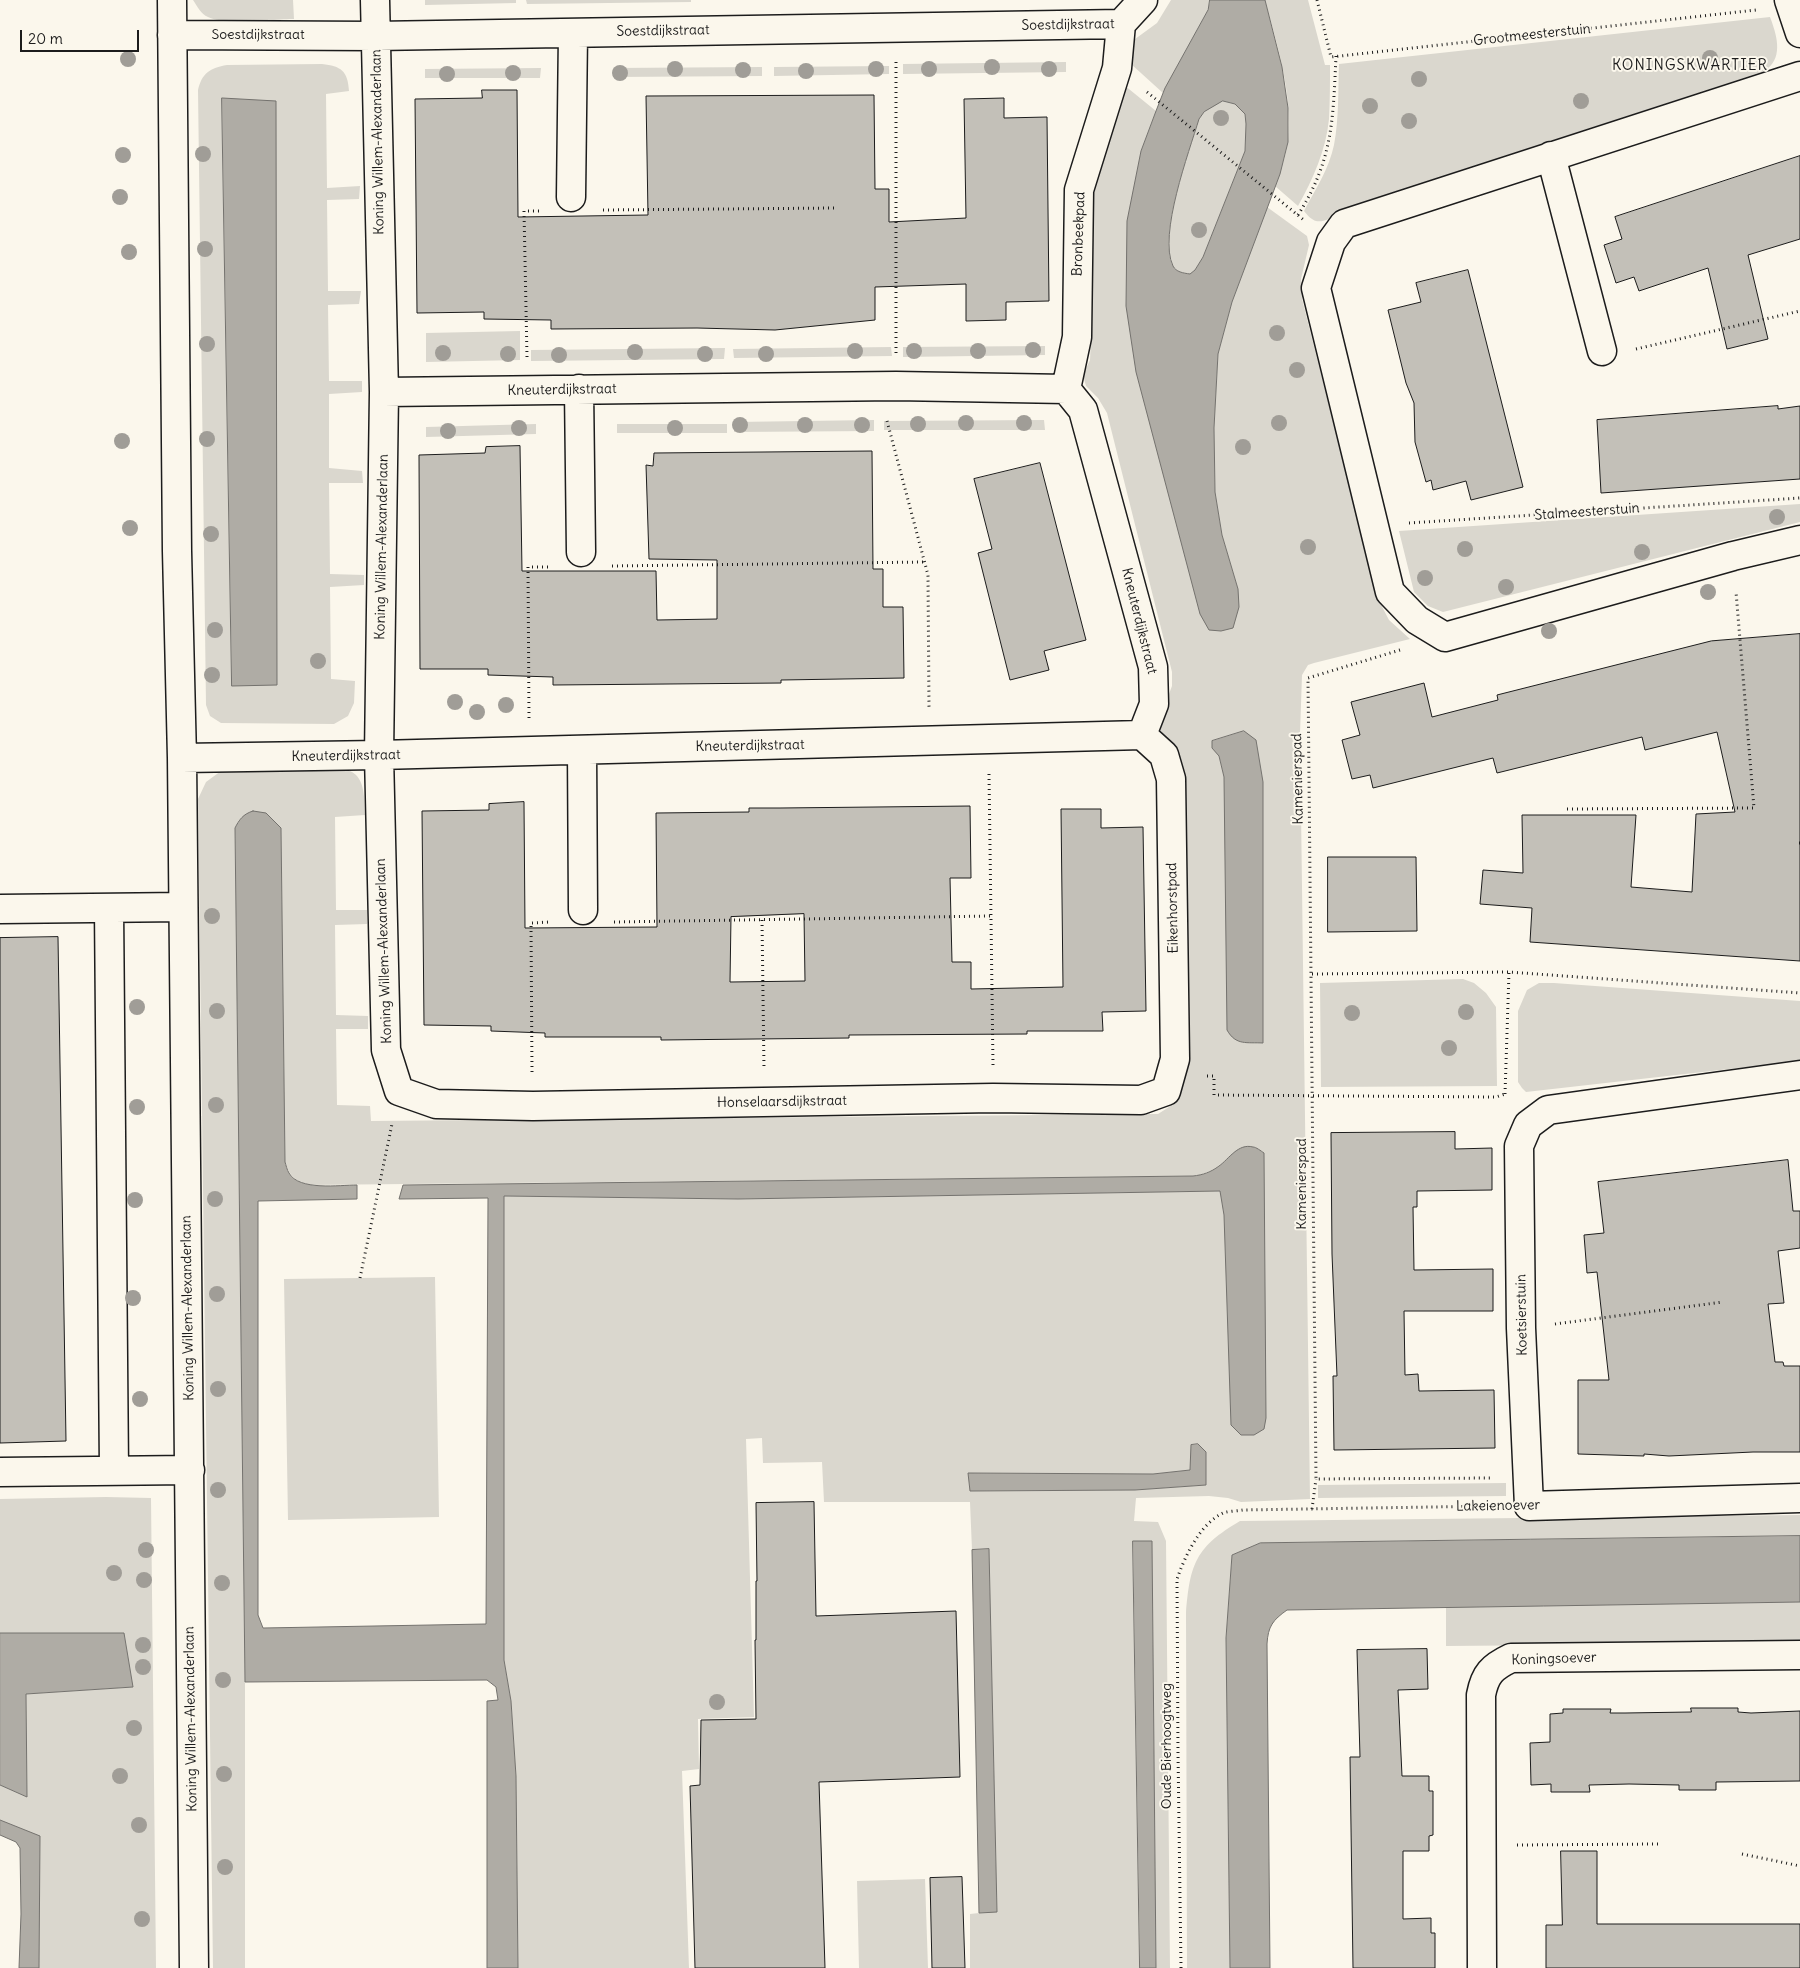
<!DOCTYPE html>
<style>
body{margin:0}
#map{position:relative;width:1800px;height:1968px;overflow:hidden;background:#fbf7ec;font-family:Delius,sans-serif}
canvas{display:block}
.scale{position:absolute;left:20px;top:30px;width:119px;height:22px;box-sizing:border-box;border:2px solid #1c1c1c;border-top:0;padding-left:6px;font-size:15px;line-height:18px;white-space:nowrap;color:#1c1c1c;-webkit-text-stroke:4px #fbf7ec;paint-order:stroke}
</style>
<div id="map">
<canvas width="1800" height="1968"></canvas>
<div class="scale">20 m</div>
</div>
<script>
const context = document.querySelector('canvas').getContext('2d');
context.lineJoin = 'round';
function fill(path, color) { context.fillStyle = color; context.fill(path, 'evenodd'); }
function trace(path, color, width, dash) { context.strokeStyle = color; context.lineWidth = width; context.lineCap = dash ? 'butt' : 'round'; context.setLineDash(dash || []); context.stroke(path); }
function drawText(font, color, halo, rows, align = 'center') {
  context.font = font + ' Delius,sans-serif'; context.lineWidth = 4; context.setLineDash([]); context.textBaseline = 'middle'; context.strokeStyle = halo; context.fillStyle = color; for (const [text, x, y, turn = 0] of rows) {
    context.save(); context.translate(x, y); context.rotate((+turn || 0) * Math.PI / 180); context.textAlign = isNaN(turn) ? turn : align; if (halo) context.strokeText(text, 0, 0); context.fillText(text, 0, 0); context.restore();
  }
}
fill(new Path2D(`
 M193,0H293L294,19C276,19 222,25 208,17C201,14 197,6 193,0Z
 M425,0H516V3L425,5Z
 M526,0H691V2L527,4Z
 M1171,0H1210L1208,10L1163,93L1131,64L1127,54L1131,42L1157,23Z
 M1265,0H1308L1325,65H1330C1330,83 1330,101 1329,119C1326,150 1313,179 1298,206L1275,186C1280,172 1286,156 1288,141C1293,94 1277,45 1265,0Z
 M1770,17C1776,33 1784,56 1767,69C1764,72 1757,73 1753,75L1360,203C1348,207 1328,224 1316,221C1312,220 1307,215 1304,211C1315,190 1329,169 1334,145C1339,118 1338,91 1339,64Z
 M1066,62V72L903,74V64Z
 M322,64C341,66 348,71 349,91L326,94L327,188L360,186L359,199L327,200L328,291H361L359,304L328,305L329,381H362V392L329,394V468L362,471L363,483H329L330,574L364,575V585L330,587L331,679L355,681L354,703L348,716L334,724L221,723L210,716L206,705L198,90C202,73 210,68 227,65Z
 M889,66V74L774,76V67Z
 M762,67V76L613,77V68Z
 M541,68L540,78H425V69Z
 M1124,85L1156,111L1141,151L1126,306L1238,589L1222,535L1215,492L1214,428L1218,354L1232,302L1267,207L1307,236L1309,245L1301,279L1302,299L1378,599L1389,620L1410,639L1314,663L1308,665L1302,675L1300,734L1310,1499L1241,1502L1228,1498L1209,1496L1136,1498L1134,1521L1158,1522L1166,1541L1170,1968H1156L1152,1541H1133L1140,1968H970V1914L997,1911L989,1550H972L970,1502H824L822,1462L763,1463L762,1438L746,1439L754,1717L698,1719L699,1769L682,1771L689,1968H518L516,1776L511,1701L504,1660V1196L738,1199L1221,1191L1224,1215L1234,1152C1222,1164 1211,1174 1193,1176L308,1185C294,1180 289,1175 285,1162L281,828L266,813L239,820L235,828L245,1682V1968H213L198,799L206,782L221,771L334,768C339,769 345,769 350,771C366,778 364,800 365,815L335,817L336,910H367V924L335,925L336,1015L368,1016V1029H336L337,1105L370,1106L371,1121L1158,1114L1169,1107L1180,1095L1185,1039L1181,762L1161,731L1158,723L1172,686V672L1107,413L1098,398L1086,386L1083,375L1090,360L1091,337L1085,251L1092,201L1105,147ZM1256,740L1263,782V1042L1224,777L1219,756ZM1198,1444L1206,1485L1135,1490L970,1491L969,1473L1153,1474L1191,1470V1445Z
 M1223,101L1235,104L1245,114L1246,124L1245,151L1203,257L1195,270L1190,274C1183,273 1176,272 1173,266C1158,235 1189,152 1199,119L1204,112Z
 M520,331V360L426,362V333Z
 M1045,346V355L903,357V347Z
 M891,347L892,356L734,358L733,349Z
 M725,348L724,359L531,361V350Z
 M874,420V431L734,432L735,422Z
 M1044,420L1045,430H884V421Z
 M536,424V434L426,437V427Z
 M617,424H727V433H617Z
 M1800,504V522L1443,612L1428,606L1414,592L1399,531Z
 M1463,979L1474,983L1486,993L1496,1007L1497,1086L1321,1087L1320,983Z
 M1539,983H1554L1800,1001V1061L1526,1092L1522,1088L1518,1082V1011L1527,990Z
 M435,1277L439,1517L288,1520L284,1279Z
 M1506,1483V1496L1318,1498V1485Z
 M106,1497L151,1498L156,1968H39L40,1837L0,1820V1785L27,1797L26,1694L133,1687L124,1633H0V1499Z
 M1800,1515V1536L1260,1543L1232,1555L1226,1638L1230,1968H1187L1186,1614C1190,1563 1196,1547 1240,1521Z
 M1800,1602V1643L1446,1646V1606Z
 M925,1879L928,1968H859L857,1881Z`), '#dad7ce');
const water = new Path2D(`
 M1210,0H1265L1282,67L1288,108V142L1280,174L1232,302L1218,354L1214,428L1215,492L1222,535L1238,589L1239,607L1233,628L1221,631L1209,630L1200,614L1136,372L1126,306L1127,221L1141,151L1156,111L1165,88L1208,10ZM1223,101L1235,104L1245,114L1246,124L1245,151L1203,257L1195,270L1190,274C1183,273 1176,272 1173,266C1158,235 1189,152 1199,119L1204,112Z
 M222,98L276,101L277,685L232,686Z
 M1244,731L1256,740L1263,782V1043C1247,1042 1236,1046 1227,1030L1224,777L1219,756L1212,748V741Z
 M253,811L266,813L281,828L285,1162C286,1165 287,1170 289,1173C299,1191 339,1185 357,1185V1199L258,1201V1615L263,1628L486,1624L488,1198L399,1199L403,1185L1193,1176C1203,1175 1211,1172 1219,1166C1229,1159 1238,1143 1253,1147C1256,1147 1261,1151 1264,1153L1266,1418L1264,1429L1254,1435H1241L1231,1425L1224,1215L1220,1191L738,1199L504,1196V1660L511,1701L516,1776L518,1968H487V1701L498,1700L496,1687L487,1680L245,1682L235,828C239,820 243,814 253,811Z
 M1198,1444L1206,1452V1485L1135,1490L970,1491L968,1473L1153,1474L1190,1470L1191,1445Z
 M1800,1536V1602L1287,1610C1273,1620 1268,1626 1267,1644L1270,1968H1230L1226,1638L1232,1555L1260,1543Z
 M1133,1541H1152L1156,1968H1140Z
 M989,1549L997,1912L979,1913L972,1550Z
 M0,1633H124L133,1687L26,1694L27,1797L0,1785Z
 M0,1820L40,1836L39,1968H19L21,1914L20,1848L16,1842L0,1835Z`);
fill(water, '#afaca5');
trace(water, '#74726e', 1);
const building = new Path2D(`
 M482,90H517L518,217L648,215L646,96L874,95L875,189H889V222L966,218L964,99L1004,98V118L1047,117L1049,301L1006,302V320L966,321V284L875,287V320L775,330L697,328L551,329V320L484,319V312L417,313L415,99L482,98Z
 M1800,156V239L1748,255L1768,339L1727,349L1708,268L1639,291L1634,277L1616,283L1604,245L1622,239L1615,217Z
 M1468,270L1523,487L1471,500L1466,481L1433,490L1431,480L1426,482L1415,442L1414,403L1406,383L1388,310L1421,302L1416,283Z
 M1778,406V409L1800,406V479L1601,493L1597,420Z
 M520,446L522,571H656L657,620L717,619V560L649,559L646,465L653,466L654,453L872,451L873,569H883V607H903L904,678L781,680V683L553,685V677L488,675V669H420L419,455L485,453L486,447Z
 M1040,463L1086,640L1044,651L1049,670L1010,680L978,553L992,549L974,479Z
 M1800,634V961L1530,942L1532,908L1480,904L1483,870L1523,873L1522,815H1636L1631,887L1692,892L1696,814L1735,812L1717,732L1645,750L1642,737L1497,773L1493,758L1373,788L1370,775L1352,779L1342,740L1360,735L1351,702L1424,683L1432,717L1498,700L1497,695L1711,641Z
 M524,802L525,928L657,927L656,813L749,812V808H780L970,806L971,878H950L952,962H971V989L1063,987L1061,809H1101V828L1143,827L1146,1011L1102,1012L1103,1031H1027V1034L849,1035V1038L661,1040V1037H545V1033L491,1031V1026L424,1025L422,811L489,810V804ZM804,914L805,981L730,982L731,917Z
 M1328,857H1416L1417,931L1328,932Z
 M58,937L66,1441L0,1443V938Z
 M1455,1132V1149L1492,1148V1190L1417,1191V1207H1413L1414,1270L1493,1269V1311H1404L1405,1375L1418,1374L1419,1391L1494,1390L1495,1448L1334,1450L1333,1376H1337L1332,1254L1331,1133Z
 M1788,1160L1793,1211H1800V1248L1778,1251L1784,1303L1768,1304L1775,1362H1783L1784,1366H1800V1452H1753L1669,1456L1644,1454V1456L1578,1454V1380H1609L1597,1272L1587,1273L1584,1235L1604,1233L1598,1182Z
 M814,1502L816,1616L956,1611L960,1777L819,1782L825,1968H695L690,1786L700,1785L701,1720L756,1719L755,1640H756V1581H757L756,1503Z
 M1427,1649L1428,1689L1398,1690L1402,1776H1429V1791H1433V1835L1429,1836V1851H1403V1919L1431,1918V1933H1435V1968H1353L1350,1757H1360L1357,1650Z
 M1691,1708H1738V1712L1751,1713L1800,1711V1781L1716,1782V1790H1679V1785L1629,1784L1589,1785L1590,1792H1551V1784L1531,1785L1530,1743L1550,1742V1714L1563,1713V1709H1611L1610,1713H1625L1691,1712Z
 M1561,1851H1597V1924H1800V1968H1546V1925H1562Z
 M962,1877L965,1968H932L930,1878Z`);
fill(building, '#c3c0b8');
trace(building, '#1c1c1c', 1);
const minor = new Path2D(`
 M172,0L177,551L182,758L194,1968
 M375,0L384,392L379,755L386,1050L399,1091L436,1104L533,1106L993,1098L1141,1100L1166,1091L1175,1059L1171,779L1164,755L1142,735
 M1789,0L1800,33
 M172,35L375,36L1121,24L1143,0
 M1800,76L1344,224L1331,242L1316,288L1390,592L1417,620L1445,637L1733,556L1800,540
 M1551,156L1602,351
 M571,197L573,33
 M579,389L581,552
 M1066,389L1077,337L1079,190L1117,68L1121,24
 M1066,389L1083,410L1153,667L1154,704L1142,735
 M384,392L896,386L1066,389
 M582,750L583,910
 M182,758L379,755L1142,735
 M109,908L114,1471
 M0,909L183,907
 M1800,1075L1548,1110L1528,1125L1519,1146L1521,1328L1529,1506L1800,1498
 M0,1472L190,1470
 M1482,1968L1481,1695C1485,1674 1492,1667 1511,1658L1800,1655`);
trace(minor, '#1c1c1c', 31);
trace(new Path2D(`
 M1317,0L1331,57L1756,10
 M1147,92L1305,221
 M603,210L837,208
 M1298,215C1333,160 1333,120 1336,56
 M1636,349L1800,311
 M896,353V62
 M527,357L524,211H540
 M887,421L928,575L929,707
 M1409,523L1800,498
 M612,566L924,562
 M1400,650L1308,678L1316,1479L1492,1478
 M529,718L528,567H551
 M989,774L993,1065
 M1567,809L1754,808L1736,592
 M1799,843H1800
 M762,920L764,1069
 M614,922L991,916
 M1312,974L1509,972L1800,993
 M532,1072L531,923L550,922
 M1207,1076H1214V1095L1496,1097L1505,1094
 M1505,1094L1509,972
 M360,1278L392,1124
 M1555,1324L1723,1302
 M1312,1509L1316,1479
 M1517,1845L1658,1844
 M1742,1854L1800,1866
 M1181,1968L1178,1753L1177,1579C1185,1556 1200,1524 1223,1513C1229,1511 1237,1511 1243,1510L1494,1506`), '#1c1c1c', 3, [1, 4]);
trace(minor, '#fbf7ec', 28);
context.fillStyle = '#a09d97';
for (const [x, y] of [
 [1710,58],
 [128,59],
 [992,67],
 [675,69],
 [876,69],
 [929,69],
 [1049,69],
 [743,70],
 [806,71],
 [513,73],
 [620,73],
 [447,74],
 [1419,79],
 [1581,101],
 [1370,106],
 [1221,118],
 [1409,121],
 [203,154],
 [123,155],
 [120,197],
 [1199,230],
 [205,249],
 [129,252],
 [1277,333],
 [207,344],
 [1033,350],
 [855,351],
 [914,351],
 [978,351],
 [635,352],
 [443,353],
 [508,354],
 [705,354],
 [766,354],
 [559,355],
 [1297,370],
 [966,423],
 [1024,423],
 [1279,423],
 [918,424],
 [740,425],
 [805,425],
 [862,425],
 [519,428],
 [675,428],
 [448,431],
 [207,439],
 [122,441],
 [1243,447],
 [1777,517],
 [130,528],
 [211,534],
 [1308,547],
 [1465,549],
 [1642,552],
 [1425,578],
 [1506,587],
 [1708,592],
 [215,630],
 [1549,631],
 [318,661],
 [212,675],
 [455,702],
 [506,705],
 [477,712],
 [212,916],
 [137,1007],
 [217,1011],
 [1466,1012],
 [1352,1013],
 [1449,1048],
 [216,1105],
 [137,1107],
 [215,1199],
 [135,1200],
 [217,1294],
 [133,1298],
 [218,1389],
 [140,1399],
 [218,1490],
 [146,1550],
 [114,1573],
 [144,1580],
 [222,1583],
 [143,1645],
 [143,1667],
 [223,1680],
 [717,1702],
 [134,1728],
 [224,1774],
 [120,1776],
 [139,1825],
 [225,1867],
 [142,1919]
]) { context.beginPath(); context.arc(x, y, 8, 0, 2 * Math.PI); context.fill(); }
drawText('14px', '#1c1c1c', '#fbf7ec', [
 ["Soestdijkstraat",1068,25,-1],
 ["Soestdijkstraat",663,31,-1],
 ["Soestdijkstraat",258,35],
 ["Grootmeesterstuin",1532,35,-6],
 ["Koning Willem-Alexanderlaan",378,142,-91],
 ["Bronbeekpad",1079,234,-88],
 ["Kneuterdijkstraat",562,390,-1],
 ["Stalmeesterstuin",1587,512,-4],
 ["Koning Willem-Alexanderlaan",382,547,-89],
 ["Kneuterdijkstraat",1139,621,76],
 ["Kneuterdijkstraat",750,746,-1],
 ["Kneuterdijkstraat",346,756,-1],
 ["Kamenierspad",1298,779,-91],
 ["Eikenhorstpad",1173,908,-91],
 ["Koning Willem-Alexanderlaan",384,951,-92],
 ["Honselaarsdijkstraat",782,1102,-1],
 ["Kamenierspad",1302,1184,-90],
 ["Koning Willem-Alexanderlaan",188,1308,-91],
 ["Koetsierstuin",1522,1315,-91],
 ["Lakeienoever",1498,1506,-1],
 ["Koningsoever",1554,1659,-2],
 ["Koning Willem-Alexanderlaan",191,1719,-91],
 ["Oude Bierhoogtweg",1167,1746,-90]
]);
context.letterSpacing = '1px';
drawText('15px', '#1c1c1c', '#fbf7ec', [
 ["KONINGSKWARTIER",1690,66]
]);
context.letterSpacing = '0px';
</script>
